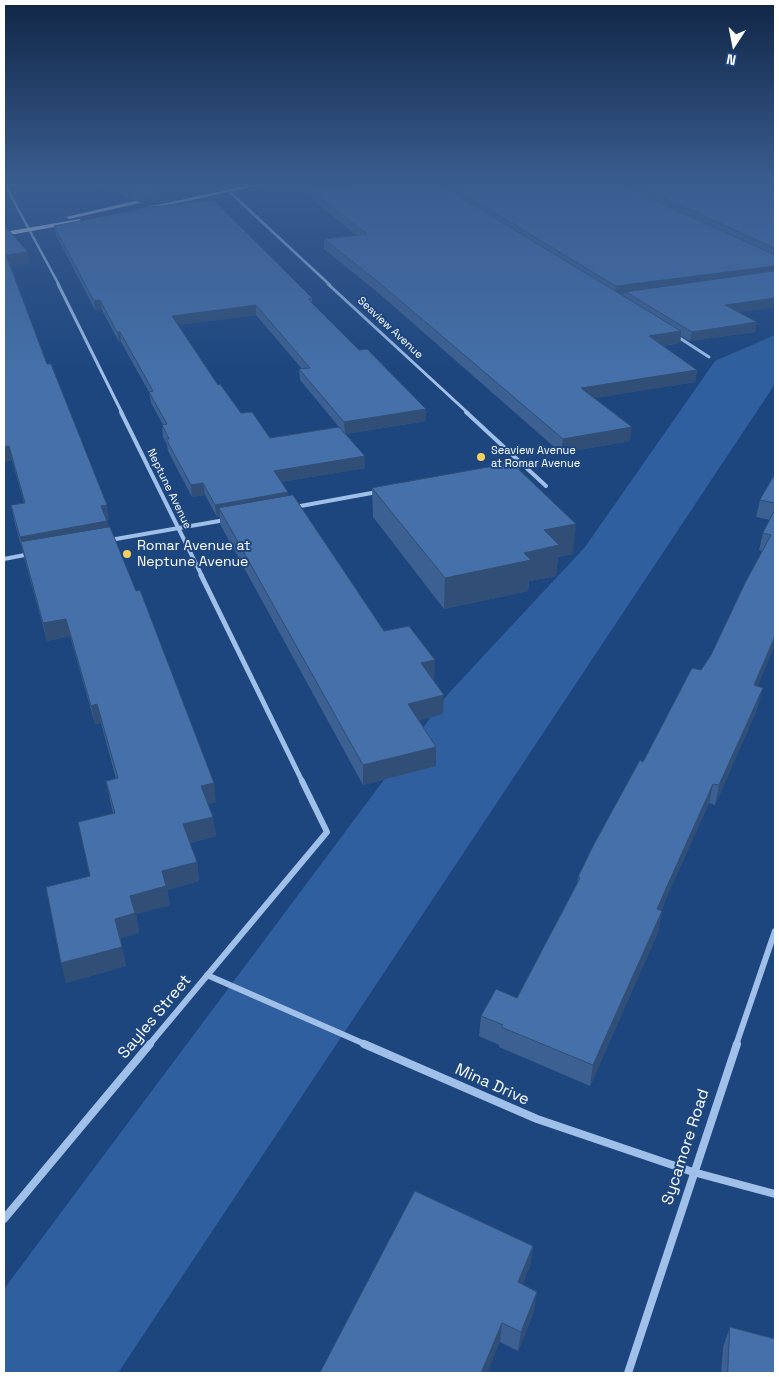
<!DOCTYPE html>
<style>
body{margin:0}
#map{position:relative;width:779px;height:1377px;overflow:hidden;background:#1d467f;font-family:"Space Grotesk",sans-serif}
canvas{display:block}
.frame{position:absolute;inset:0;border:5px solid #fff;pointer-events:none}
.north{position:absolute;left:709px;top:20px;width:50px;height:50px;-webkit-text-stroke:4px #1d467f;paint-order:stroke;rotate:191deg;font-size:14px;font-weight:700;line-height:20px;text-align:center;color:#fff}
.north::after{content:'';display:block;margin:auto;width:18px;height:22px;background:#fff;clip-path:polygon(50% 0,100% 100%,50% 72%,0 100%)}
</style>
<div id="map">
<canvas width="779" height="1377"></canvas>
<div class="frame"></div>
<div class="north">N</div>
</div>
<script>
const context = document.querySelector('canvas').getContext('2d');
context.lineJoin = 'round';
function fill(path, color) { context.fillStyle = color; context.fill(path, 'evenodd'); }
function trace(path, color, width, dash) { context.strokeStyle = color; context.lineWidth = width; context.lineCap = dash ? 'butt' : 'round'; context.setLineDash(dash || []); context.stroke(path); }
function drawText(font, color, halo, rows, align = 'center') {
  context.font = font + ' "Space Grotesk",sans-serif'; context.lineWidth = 4; context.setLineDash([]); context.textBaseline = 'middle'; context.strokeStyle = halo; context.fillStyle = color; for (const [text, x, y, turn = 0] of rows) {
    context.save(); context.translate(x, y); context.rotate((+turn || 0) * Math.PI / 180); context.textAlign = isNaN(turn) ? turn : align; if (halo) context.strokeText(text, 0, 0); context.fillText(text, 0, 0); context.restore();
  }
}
fill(new Path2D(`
 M775,335V384L118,1373H4V1289L448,694L585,547L715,361Z`), '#2f5f9e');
trace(new Path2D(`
 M4,183L59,285
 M220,183L330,285`), '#a0c0e9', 2.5);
trace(new Path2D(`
 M58,284L122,413
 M328,284L468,413
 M675,335L709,357`), '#a0c0e9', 3);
trace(new Path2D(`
 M121,412L202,576
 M466,412L546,486
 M511,468L526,466
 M295,507L377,492
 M110,540L225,520
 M4,559L30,554`), '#a0c0e9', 4);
trace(new Path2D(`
 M201,575L303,783`), '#a0c0e9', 5);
trace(new Path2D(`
 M207,975L367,1045
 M149,1045L327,832L302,781
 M736,1045L775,931`), '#a0c0e9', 6);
trace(new Path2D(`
 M364,1044L537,1119L693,1172L775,1194
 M4,1219L150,1044
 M628,1373L737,1044`), '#a0c0e9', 8);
fill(new Path2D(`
 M259,183H270L137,212L134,210Z
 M147,198L149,201L69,219L66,217Z
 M80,219L82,222L4,236V232Z`), '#e3edfe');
fill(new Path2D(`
 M90,183H159L161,201L144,204Z
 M438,183H775V307L738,312L755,332L690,341L681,336L680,343L663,346L697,370L695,382L594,398L630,441L561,453L382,296L324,249V239L356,235L311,199V190L438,184Z
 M54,226L312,298V303L359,350L426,409V421L346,434L365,456V468L281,482L288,492V496L384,631L434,679H432L443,714L419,720L436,747V766L363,785L220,524V517H217L205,495L192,497L168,451L167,445L163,437L162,425H163L151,403L149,392L121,342H119L102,310H95L56,235ZM256,315L302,369H299L300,380L339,427L270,438L241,413L218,385L178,325Z
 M4,227L30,263L10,265L47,364L109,520H107L108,527L216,802L208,804L216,836L190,843L197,862L199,881L167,890L170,905L136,914L139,933L120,938L126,966L66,983L90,876L113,813L110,800L106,781L116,779L101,723L95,724L70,636L47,641L14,520L11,505L24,503L12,460L4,462Z
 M775,474V645L757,686L758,707L715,805L709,803L668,894L661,911H662L658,932L590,1086L499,1047V1045L479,1036L481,1016L517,998L577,884L578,877L643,762L711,655L762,551L759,550L763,533L770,520L756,517L760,500Z
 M372,488L573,554L558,557L556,576L529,581L528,591L444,609L373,517Z
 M533,1246L530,1266L522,1285L534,1312L518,1351L500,1342L320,1373Z
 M730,1327L773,1339L775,1334V1373H721L723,1347Z`), '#3b6091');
fill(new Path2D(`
 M160,191L161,201L144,204L143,195Z
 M28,252L30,263L9,266L6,255Z
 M775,266V275L626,292L625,294L615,295L616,286Z
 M775,298V307L724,314L725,305Z
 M100,300L102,310H95L94,301Z
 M256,305V315L173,326L172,316Z
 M757,322L755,332L690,341L692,332Z
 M681,331L680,343L647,348L649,336Z
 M117,332H120L121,342H119Z
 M697,370L695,382L579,401L581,388Z
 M426,409V421L345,434L344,422Z
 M632,427L630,441L561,453L563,439Z
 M9,446L12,460L4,462V447Z
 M365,456V468L274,483V471Z
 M203,483L205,495L192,497L191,485Z
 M288,492L289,504L219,508L220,517H217L215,505Z
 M107,505L109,520L103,521L101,506Z
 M107,521L110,536L21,542L23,552L20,537Z
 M576,524L573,554L558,557L556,576L529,581L528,591L444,609L445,578L524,553L544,530Z
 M66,619L70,636L47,641L43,623Z
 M775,636V645L750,704L754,685Z
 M435,660L434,679L421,682V663Z
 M763,688L758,707L715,805L719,785Z
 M444,695L443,714L408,723V704Z
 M97,704L101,723L95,724L91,706Z
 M436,747V766L363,785V765Z
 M214,783L216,802L204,805L201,786Z
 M713,784L709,803L652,930L657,909Z
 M213,817L216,836L186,844L183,824Z
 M197,862L199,881L167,890L170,905L136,914L139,933L119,939L115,919L130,896L162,871Z
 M662,911L658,932L590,1086L593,1065Z
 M122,947L126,966L66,983L61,963Z
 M533,1246L530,1266L515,1302L518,1282Z
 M537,1292L534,1312L518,1351L521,1332Z
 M502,1323L500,1342L487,1373H481Z`), '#304e76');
const building = new Path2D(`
 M113,183H159L160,191L143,195Z
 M376,183H437L681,331L649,336L697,370L581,388L632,427L563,439L382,285L324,239L367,234L311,190Z
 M446,183H617L775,255V266L616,286Z
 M632,183H775V248Z
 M214,200L312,298L308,299L359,350L367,349L426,409L344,422L299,369L310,368L256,305L172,316L218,385L220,384L241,413L252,412L270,438L339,427L365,456L274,471L288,492L215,505L203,483L191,485L166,439H169L162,425L167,424L149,392L153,391L120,332H117L100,300L94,301L54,226L151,207Z
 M4,227H6L28,252L6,255L47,364H51L107,505L101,506L107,521L20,537L11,505L25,503L9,446L4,447Z
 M775,271V298L725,305L757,322L692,332L626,292Z
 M512,463L576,524L544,530L559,545L524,553L531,560L445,578L372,488Z
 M775,474V503L760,500Z
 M293,495L384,631L409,626L435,660L421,663L444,695L408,704L436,747L363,765L219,508Z
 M775,510V636L754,685L763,688L719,785L713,784L673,873L657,909L662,911L593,1065L501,1027L503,1025L481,1016L496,989L517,998L580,878L578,877L593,846L640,760L643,762L692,668L701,670L711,655L745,583L771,535L763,533Z
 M110,527L136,591L140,590L214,783L201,786L213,817L183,824L197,862L162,871L166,886L130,896L135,913L115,919L122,947L61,963L46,887L90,876L78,822L115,813L106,781L118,778L97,704L91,706L66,619L43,623L21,542Z
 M415,1191L533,1246L518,1282L537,1292L521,1332L502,1323L481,1373H320Z
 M730,1327L775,1339V1373H728Z`);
fill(building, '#4570a9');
trace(building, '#304e76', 1);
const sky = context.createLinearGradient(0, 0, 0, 376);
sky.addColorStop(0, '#102646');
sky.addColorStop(0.49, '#3a5d90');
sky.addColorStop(1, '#3a5d9000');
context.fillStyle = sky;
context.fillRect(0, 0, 779, 376);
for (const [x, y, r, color] of [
 [481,457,5,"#f9cf5e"],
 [127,554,5,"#f9cf5e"]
]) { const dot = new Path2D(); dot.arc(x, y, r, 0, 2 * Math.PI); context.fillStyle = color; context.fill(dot); trace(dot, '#1d467f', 2); }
drawText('11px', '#fff', '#1d467f', [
 ["Seaview Avenue",390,328,43],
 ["Neptune Avenue",169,489,64]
]);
drawText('11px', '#fff', '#1d467f', [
 ["Seaview Avenue",491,451],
 ["at Romar Avenue",491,464]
], 'left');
drawText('14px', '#fff', '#1d467f', [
 ["Romar Avenue at",137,546],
 ["Neptune Avenue",137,562]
], 'left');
drawText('16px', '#fff', '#1d467f', [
 ["Sayles Street",155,1017,-50],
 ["Mina Drive",492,1085,24],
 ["Sycamore Road",686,1147,-72]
]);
</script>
